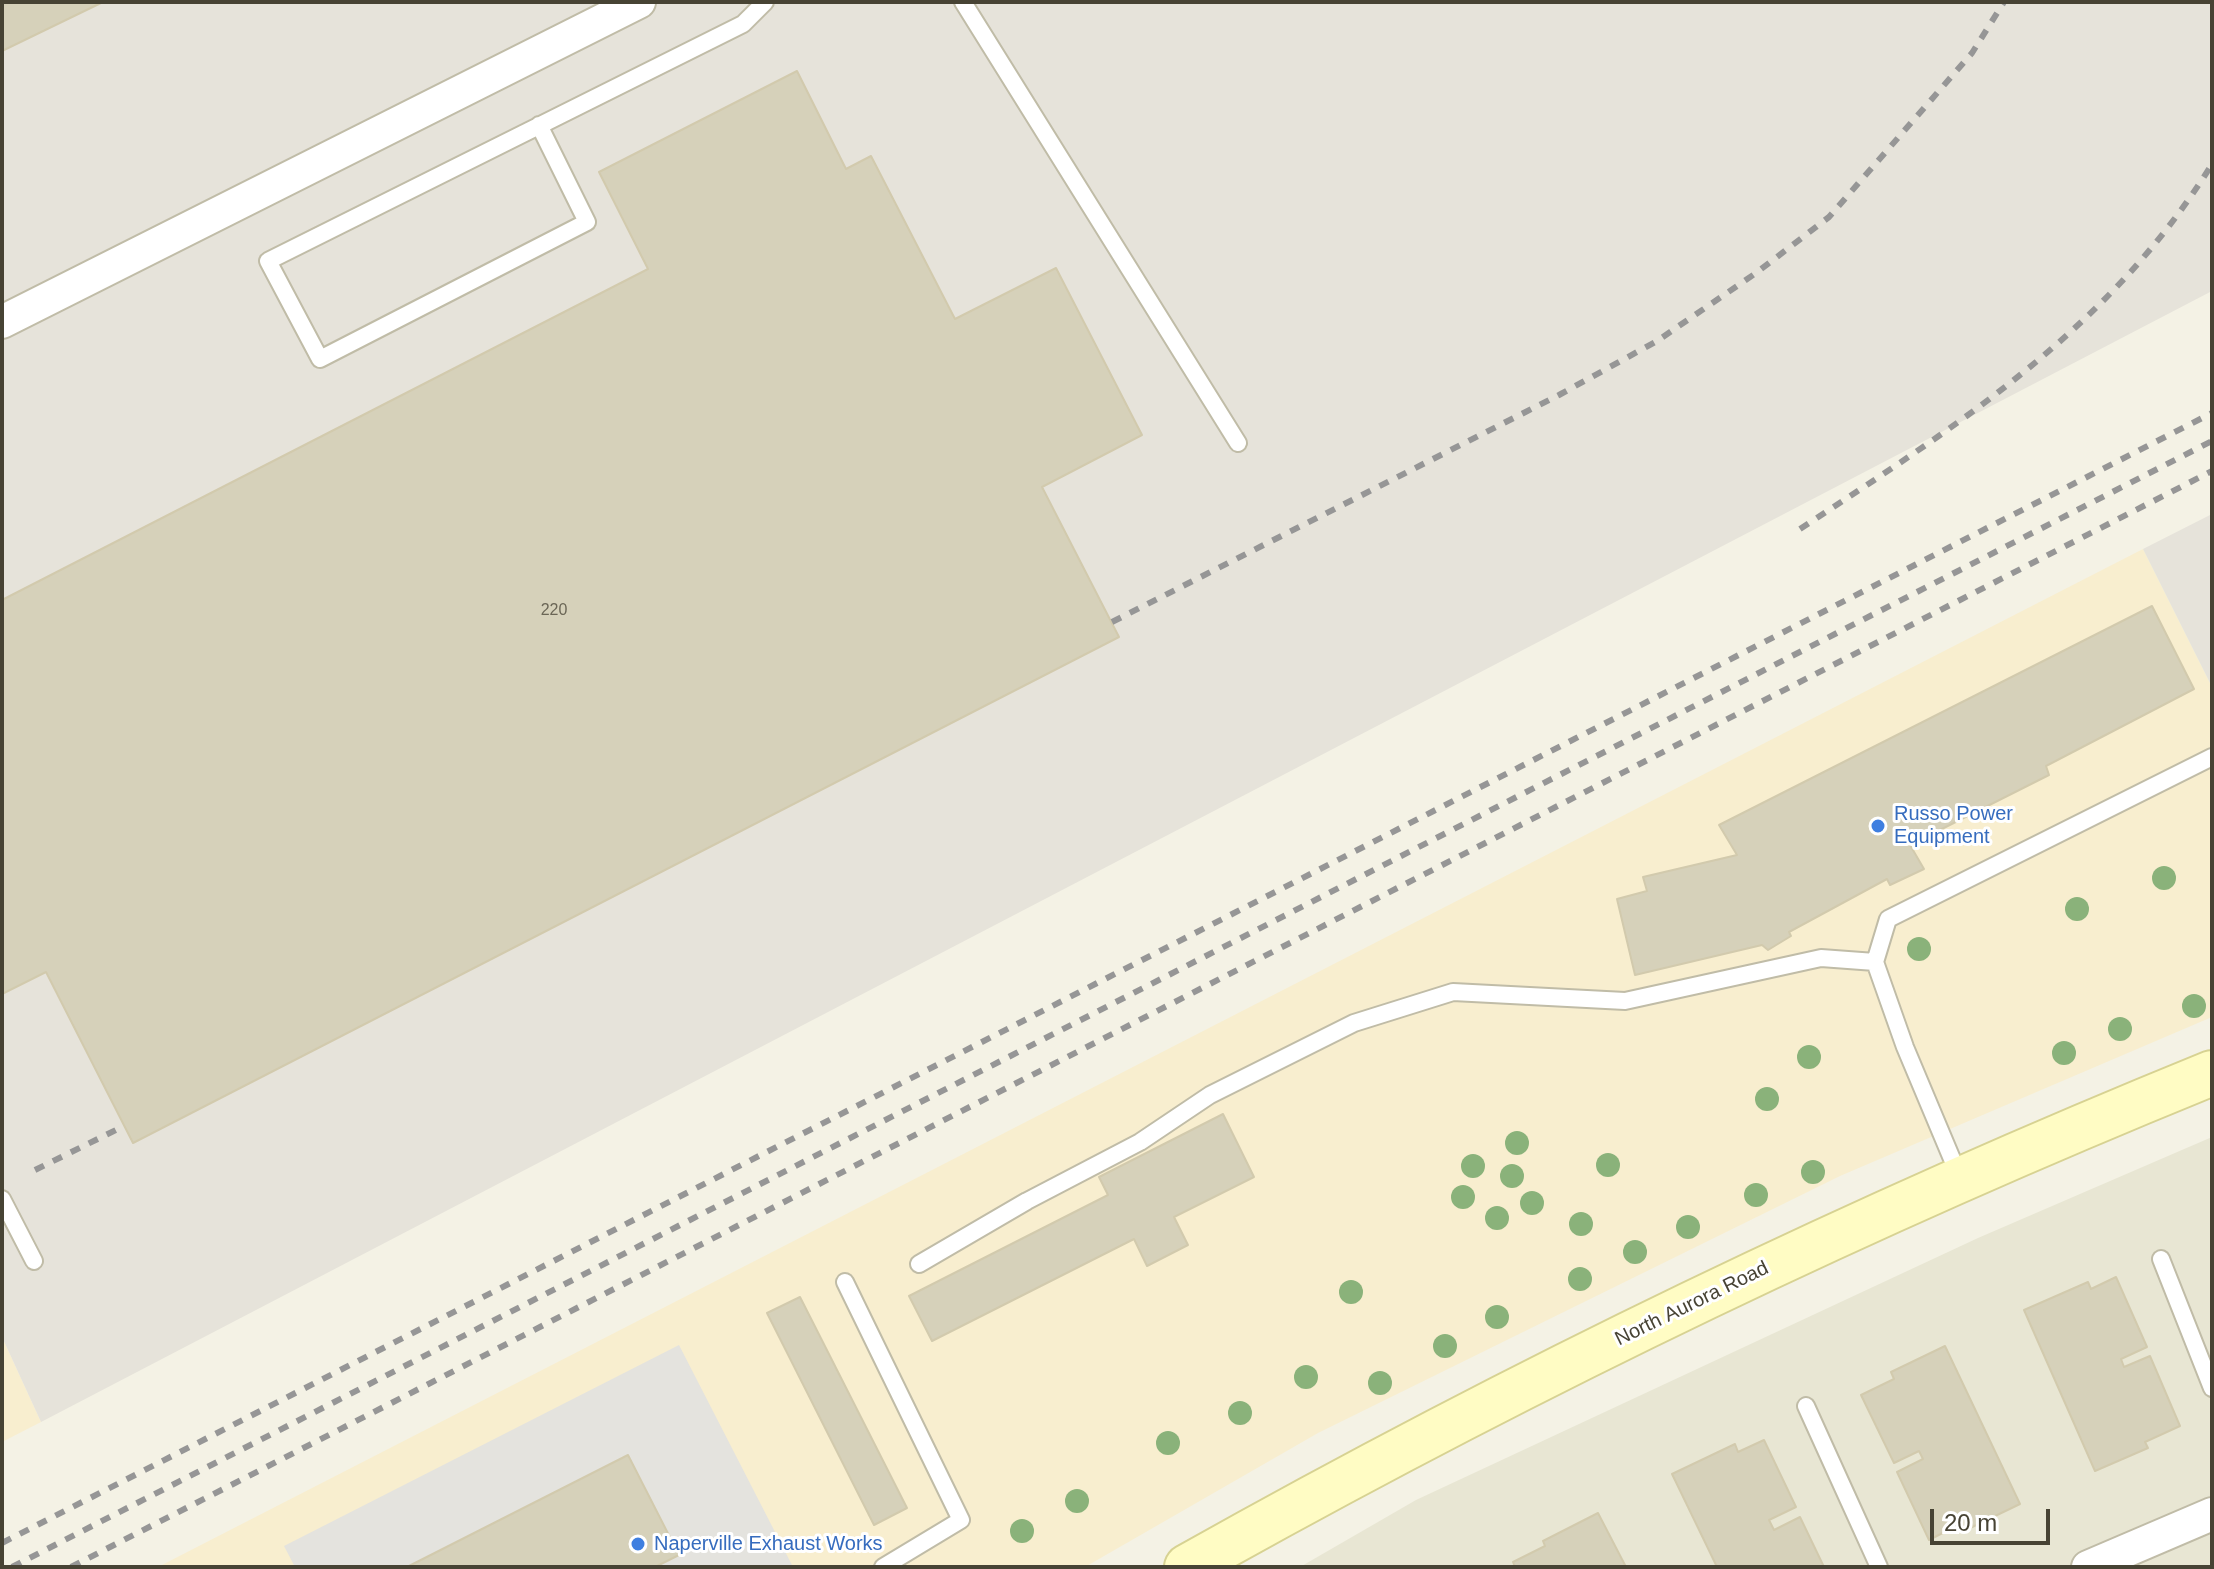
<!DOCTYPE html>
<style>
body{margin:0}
#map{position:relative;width:2214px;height:1569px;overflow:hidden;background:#f4f2e5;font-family:Arial,sans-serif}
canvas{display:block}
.frame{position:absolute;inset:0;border:4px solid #474334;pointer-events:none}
.scale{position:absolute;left:1930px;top:1509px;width:120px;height:36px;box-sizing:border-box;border:4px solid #474334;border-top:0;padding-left:10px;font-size:24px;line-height:28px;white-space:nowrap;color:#474334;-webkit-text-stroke:6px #fff;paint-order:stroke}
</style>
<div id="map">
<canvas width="2214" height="1569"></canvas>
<div class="frame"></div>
<div class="scale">20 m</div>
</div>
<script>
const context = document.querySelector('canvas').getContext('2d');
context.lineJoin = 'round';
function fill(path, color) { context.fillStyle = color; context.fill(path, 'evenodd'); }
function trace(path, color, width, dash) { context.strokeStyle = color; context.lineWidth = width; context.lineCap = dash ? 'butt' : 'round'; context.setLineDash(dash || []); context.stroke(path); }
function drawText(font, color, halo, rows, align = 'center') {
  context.font = font + ' Arial,sans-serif'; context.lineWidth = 6; context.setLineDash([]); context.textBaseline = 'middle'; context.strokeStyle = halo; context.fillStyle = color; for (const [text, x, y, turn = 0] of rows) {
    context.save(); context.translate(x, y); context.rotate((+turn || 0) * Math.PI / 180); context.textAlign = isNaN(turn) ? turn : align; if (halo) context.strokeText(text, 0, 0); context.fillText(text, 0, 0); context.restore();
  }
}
fill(new Path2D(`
 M2212,1137V1567H1300L1416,1500L1978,1238Z`), '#e8e6d3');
fill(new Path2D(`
 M2143,549L2212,687V1017L1840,1176L1318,1433L1085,1567H158Z
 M2,1337L41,1422L2,1442Z`), '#f8eecf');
fill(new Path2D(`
 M2,2H2212V291L41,1422L2,1337Z
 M2212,514V687L2143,549Z`), '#e6e3da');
fill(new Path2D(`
 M679,1345L793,1567H655L679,1554L628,1455L407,1567H295L284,1546Z`), '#e4e3de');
const building = new Path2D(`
 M2,2H103L2,51Z
 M797,71L846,169L871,156L955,319L1056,268L1142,435L1042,487L1119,637L133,1143L46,972L2,994V600L648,269L599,172Z
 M2152,606L2194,689L2046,766L2049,775L1910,845L1924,869L1890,885L1887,879L1789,932L1791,936L1768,950L1762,945L1635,975L1617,899L1647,891L1643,877L1737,855L1719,825Z
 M1223,1114L1254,1177L1174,1217L1188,1245L1147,1266L1134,1239L932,1341L909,1296L1108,1195L1099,1177Z
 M2116,1277L2147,1347L2121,1359L2124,1367L2150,1356L2180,1426L2145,1442L2148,1448L2095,1471L2024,1310L2088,1282L2091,1289Z
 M800,1297L907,1508L874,1525L767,1313Z
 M1945,1346L2020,1504L1966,1530L1962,1523L1929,1540L1897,1472L1923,1459L1919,1451L1894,1463L1861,1395L1894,1379L1891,1372Z
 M1764,1440L1796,1507L1769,1520L1774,1530L1800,1517L1824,1567H1717L1672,1474L1735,1444L1738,1452Z
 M628,1455L679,1555L655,1567H407Z
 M1598,1513L1626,1567H1515L1513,1562L1545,1546L1543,1541Z`);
fill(building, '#d6d1ba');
trace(building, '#d2caad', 2);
const service = new Path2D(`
 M963,2L1238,443
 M539,125L587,222L320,359L268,261L743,24L765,2
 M1960,1178L1905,1047L1875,962L1888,919L2212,757
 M2,1199L34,1261
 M2161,1259L2212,1388
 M919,1264L1027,1201L1140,1142L1210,1095L1354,1023L1453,992L1625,1001L1821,958L1875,962
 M845,1282L961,1520L883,1567
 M1806,1406L1879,1567`);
const minor = new Path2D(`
 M2,322L639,2
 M2088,1567L2212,1514`);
const secondary = new Path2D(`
 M1187,1567C1518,1381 1860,1216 2212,1073`);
trace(service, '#c0bca7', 20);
trace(minor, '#c0bca7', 36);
trace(secondary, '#d7d292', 48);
trace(service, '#fff', 16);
trace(minor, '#fff', 32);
trace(secondary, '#fffcc4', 44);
trace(new Path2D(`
 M1800,529C1958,425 2110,329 2212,164
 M1112,622L1559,395L1657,341L1756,273L1829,217L1972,53L2004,2
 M35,1170L124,1126
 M2,1543L2212,413
 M12,1567L2212,441
 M71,1567L2212,471`), '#969696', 6, [10, 10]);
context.fillStyle = '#8ab27a';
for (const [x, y] of [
 [2164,878],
 [2077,909],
 [1919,949],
 [2194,1006],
 [2120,1029],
 [2064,1053],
 [1809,1057],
 [1767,1099],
 [1517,1143],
 [1608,1165],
 [1473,1166],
 [1813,1172],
 [1512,1176],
 [1756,1195],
 [1463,1197],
 [1532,1203],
 [1497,1218],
 [1581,1224],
 [1688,1227],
 [1635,1252],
 [1580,1279],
 [1351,1292],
 [1497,1317],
 [1445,1346],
 [1306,1377],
 [1380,1383],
 [1240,1413],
 [1168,1443],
 [1077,1501],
 [1022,1531]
]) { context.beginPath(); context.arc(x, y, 12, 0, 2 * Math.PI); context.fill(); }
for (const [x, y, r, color] of [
 [1878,826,8,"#3f7fe0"],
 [638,1544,8,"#3f7fe0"]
]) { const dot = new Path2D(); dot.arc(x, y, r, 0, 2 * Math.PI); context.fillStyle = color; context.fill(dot); trace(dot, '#fff', 3); }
drawText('16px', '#6b6656', null, [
 ["220",554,611]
]);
drawText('20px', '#366cbe', '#fff', [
 ["Russo Power",1894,814],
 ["Equipment",1894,837],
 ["Naperville Exhaust Works",654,1544]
], 'left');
drawText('20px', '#474334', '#fff', [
 ["North Aurora Road",1692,1304,-26]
]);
</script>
